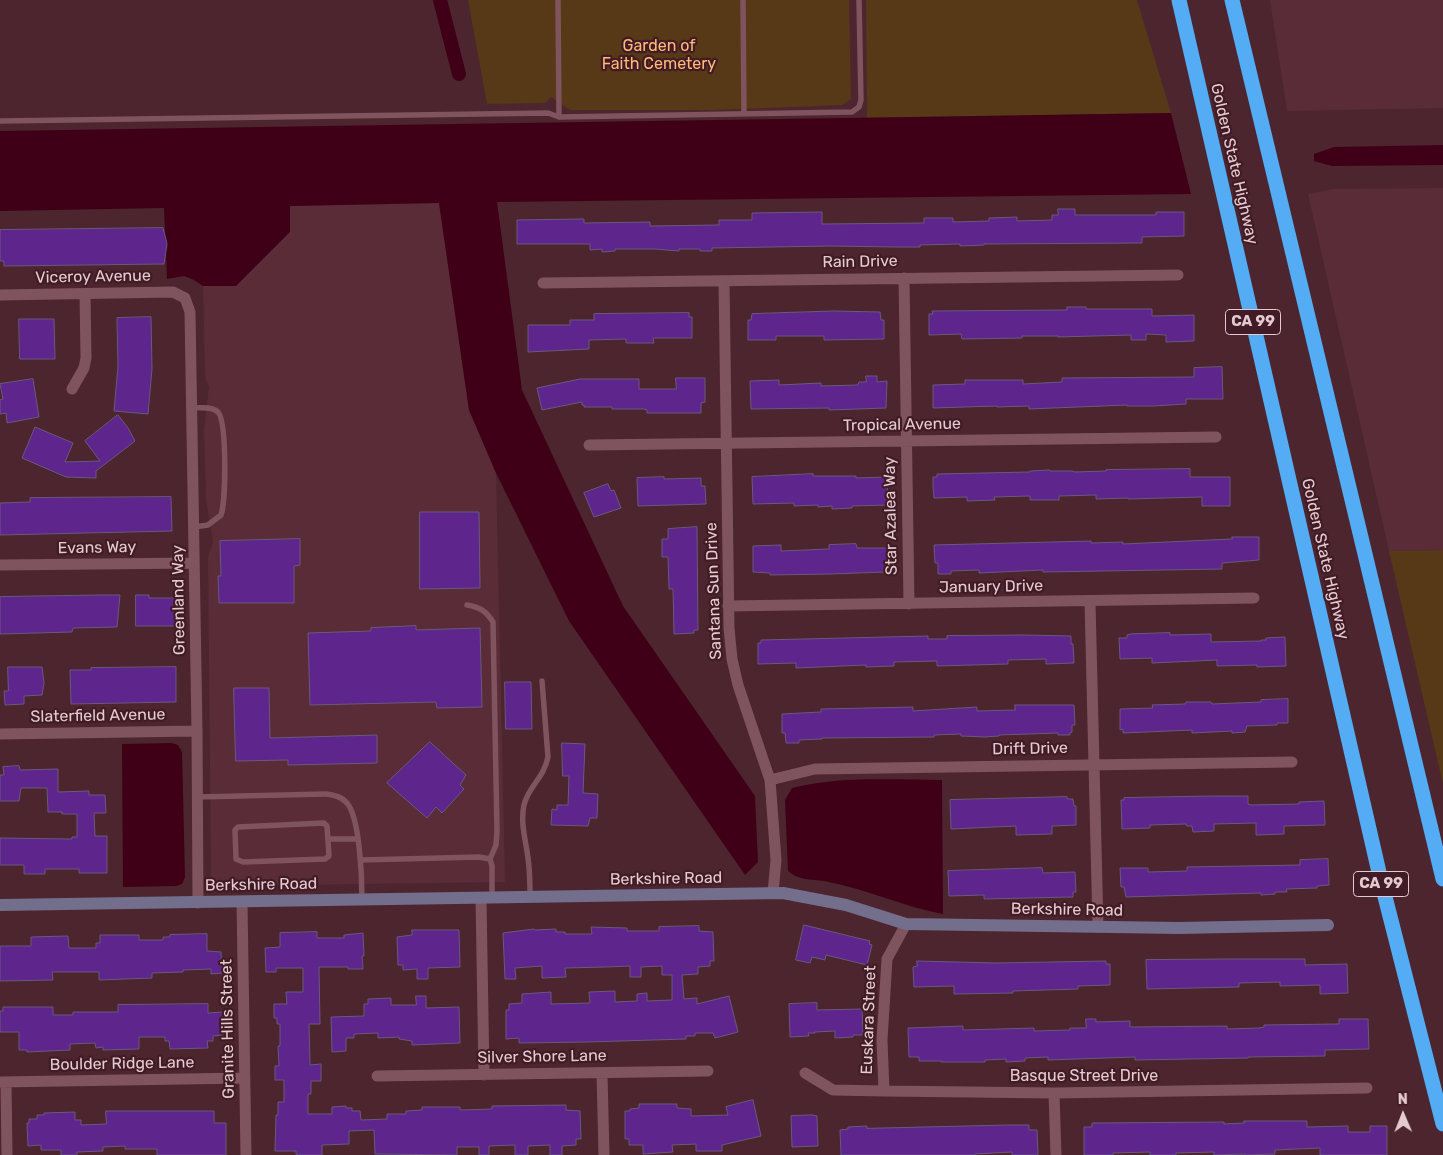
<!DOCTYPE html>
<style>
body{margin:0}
#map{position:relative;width:1443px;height:1155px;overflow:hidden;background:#4c252f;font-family:Rubik,sans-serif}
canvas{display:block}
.north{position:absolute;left:1378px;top:1090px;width:50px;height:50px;-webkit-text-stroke:4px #411b25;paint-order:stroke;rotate:359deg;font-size:14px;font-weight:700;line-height:20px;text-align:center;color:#e5cbd0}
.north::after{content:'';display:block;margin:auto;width:18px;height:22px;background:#e5cbd0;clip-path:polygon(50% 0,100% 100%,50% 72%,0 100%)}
</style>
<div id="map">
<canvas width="1443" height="1155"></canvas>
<div class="north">N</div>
</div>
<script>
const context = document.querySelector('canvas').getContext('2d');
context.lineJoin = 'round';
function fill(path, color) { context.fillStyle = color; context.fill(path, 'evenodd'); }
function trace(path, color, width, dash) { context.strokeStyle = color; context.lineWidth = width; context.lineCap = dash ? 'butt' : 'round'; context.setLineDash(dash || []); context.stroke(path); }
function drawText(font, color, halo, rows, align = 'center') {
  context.font = font + ' Rubik,sans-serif'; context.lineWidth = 4.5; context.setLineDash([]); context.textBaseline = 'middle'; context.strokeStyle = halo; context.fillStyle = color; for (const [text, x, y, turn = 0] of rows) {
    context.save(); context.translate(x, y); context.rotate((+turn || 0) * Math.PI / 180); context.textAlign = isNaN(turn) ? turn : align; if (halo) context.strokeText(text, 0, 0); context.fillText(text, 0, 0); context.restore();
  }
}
fill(new Path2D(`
 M1270,0H1443V108L1287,111Z
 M1443,188V550L1389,551L1308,194L1333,189Z
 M439,203L469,410L496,473L505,882L222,886L216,884L211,876L208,557L213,542L206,500L204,430L209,387L206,380L205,371L203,286H236L290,206Z`), '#5a2c38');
fill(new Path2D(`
 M468,0H849L851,99L842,105L715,110H570L551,97L545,103L487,104Z
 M866,0H1137L1171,113L867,118Z
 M1443,550V784L1389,551Z`), '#573817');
fill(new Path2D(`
 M1171,113L1191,194L497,202L522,390L623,606L755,796L758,862L745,875L569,621L496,473L469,410L439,203L290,206V232L236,286H203L194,280L184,276L167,279L164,208L0,211V131Z
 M1443,145V165L1332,166L1314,161V154L1334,147Z
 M171,743L178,745L182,752L185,877L182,884L176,886L123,887L122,744Z
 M942,780L943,914C903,907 865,888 824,881C810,879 800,881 788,871L785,800L792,788C841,776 893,780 942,780Z`), '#3f0017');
trace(new Path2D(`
 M440,0L459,74`), '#3f0017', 14);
const building = new Path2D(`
 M1058,209H1075V215H1156V212H1184V236L1142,237V243L984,244V245L960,246V244L920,245V247H895L831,246L712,248V251H700V249H679V251L655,249H615V251L602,252V249L590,250V244H517V220L584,219V223L650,222V226L719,225V220H752V213L822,212V224L924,223V218H953V222L989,221V218L1017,217V221L1052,220V215H1058Z
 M163,228L167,244L164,264L4,266V261H0V230Z
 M1067,307H1086V309H1152V316L1194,315V341L1166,342V335L1146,334V340H1131V335L1058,337V336H1022V338L962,339L961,334L929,335V314H933L932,311L1067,310Z
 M833,311L880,312L881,320H884V339L824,340V336H776V340H748V320H751L752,314Z
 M689,313V317H692V338H653L654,343H626V339L589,340V349L528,352V325H570V320H594V314Z
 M151,317L152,369L148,414L114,411L118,366L117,318Z
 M19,319H54L55,359H20Z
 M1222,367L1223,399H1186V404L1154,406H1127V405L1029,409V406L997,407V406L933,408V385L965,384V380H1023V384L1062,382V378L1194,377V368Z
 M866,376H877V382L887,381L886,408L829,410V408L751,409L750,381L779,380V385L821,383V386L858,385L859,382H866Z
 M676,378H705V402L701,403V413H647V410L644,409H612V407H584V405H582V402L542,410L537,388L580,379H639V389H676Z
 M33,379L39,417L7,423L6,413L0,414V400L3,399L0,384Z
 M118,415L128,428L135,441L96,471V478L66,477L22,458L35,427L73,443L65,462L100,461L85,441Z
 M1190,469V477H1230V506H1202V497L1128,499V498L1096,499V495L1059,496V500H1030V496L994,497L995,500L967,501V497L934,498L933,487V477H937V474L1030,472V471L1050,470V471H1073L1074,472L1106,471V470Z
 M813,474V476H856V478L887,477L888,505L852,506V508L832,509V506L818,507V505L794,506V503L753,504L752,477Z
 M664,477V479L701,478V486H705L706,504L638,506L637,478Z
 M608,484L611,491L614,490L621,508L594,517L584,493Z
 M171,497L172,531L0,535V503L30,502V498Z
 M420,512H479L480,588L420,589Z
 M697,527L698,630H694V633L674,634L673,589H669L668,557H662V539H668V529Z
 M1232,537H1259V560L1222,563V569L1043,572V570L979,573V570L951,571V574H938V563H935L934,545L1091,541V543L1123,542V544L1232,539Z
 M300,539V565L294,566V603H219L218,576H221L220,541Z
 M856,544L857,548H889L890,569H886V572L830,574L770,575V573L753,572V546L781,545V551L829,549V545Z
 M100,595H120L117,627L73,628L72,632L0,634V597Z
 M136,595H149V598H176V626H136Z
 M416,626V630L480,628L482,707L437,708L436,702L310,705L308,633L371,631V628Z
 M1170,633V635L1211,634V642L1261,641V640H1266V638L1285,637L1286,666L1257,667V665L1217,666V660L1152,663V658L1120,659L1119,638H1127V635L1130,634Z
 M1024,635L1071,636V644H1073L1074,663L1046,664V659L1008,660V664L937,666V661L894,662V666L866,667V665L796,668V663L758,664V643H761V640L928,636V639H947V636Z
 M8,667H42L44,683L42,695L24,696V704L5,705L4,691H8Z
 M176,667V702L71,704L70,670H91V668Z
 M505,682H531L532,729H506Z
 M234,688H269L270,738L377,735V763L288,765V760L236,761Z
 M1288,699V723H1277V725L1247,726L1245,732L1232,733V731L1192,733V730L1123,733V729L1120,730V709L1153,708L1152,705L1185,704L1186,702H1211L1212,704L1261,702V700Z
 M1015,705H1074L1075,725H1072V732L1070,733V735H1058V733L999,735V736L985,737L961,736V734L934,735V737L822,738V739L799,740V743H786L785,733H782V714L821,712V709L913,707V711L977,707V711L1015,710Z
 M430,742L466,775L460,785L464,789L442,813L436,807L427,818L387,783Z
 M562,743L585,744L583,793L598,794L597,818H590L588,826L551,825L552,809L557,810V805H568L569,776H563Z
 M19,766L20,770L58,769V792L89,791V795H105L106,813H94L95,836H107V873H79V869H45V874H24V865H0V838L72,839V837H77V814H62V812H48L47,788H21L19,801H0V775H4L3,767Z
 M1213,796H1248V804L1251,805L1299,804V802L1324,801L1325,825L1284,826V834L1256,835V823L1214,824V831L1193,832L1192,826H1187L1186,824L1150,825V828L1122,829L1121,800H1124V798Z
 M1067,797V799H1073L1074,806H1076V825L1052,826V834L1016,835V826L951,829L950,800Z
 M1328,859L1329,885L1317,886V888L1286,889L1287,892H1275V894L1261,895V893L1126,897L1124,887H1121L1120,868H1148V872L1187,871V867L1300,865V860Z
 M1042,868L1043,873L1075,872L1076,892H1073V897L984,899V895L949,896L948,871Z
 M804,925L870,941L869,944L872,945L867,965L826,955L825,960L812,957L810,963L796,960Z
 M699,926V931L713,932L714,961H710V966L698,967V974L682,975L684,999L697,998V1004L729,996L738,1032L715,1038L713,1033H695V1036H686V1039L588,1042L519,1043V1038L506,1039V1010H509V1004L522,1003V994L551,992V1004L590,1003L589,992L615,991V1002L637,1001V994L647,993V1001L672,1000V975H662V966L641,967V977H630V966L606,967L565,968L566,977L542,978V966L515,968L516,979H505L503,933L534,929L535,930L556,929V932H565V934H592L591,927L627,928V931H659V927Z
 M412,930H459L460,967L428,968V979H417V969L403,970V965H398L397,937L412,935Z
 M317,932V938H344V935L363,933L364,956H362L363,969H348V967H319L320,1024H309L310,1065L321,1064V1081H311V1094H308V1114H332V1107L346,1106V1108H352V1111H360L361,1120L387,1119V1114H406V1111L422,1110V1107H460V1110L492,1109V1106L566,1105V1110L580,1111L581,1139H576V1145L562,1146V1155H550V1145L528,1146V1155H515V1145L489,1146V1155H479V1147H457V1155L375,1154L374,1130L349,1131V1144L322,1145V1155H299L296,1154V1151H275L276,1115H278V1102H284V1080H275V1066H279L278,1046H280V1024H277V1018H274V1004H287L286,992H303V968H276V972H266L265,948L280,947V933Z
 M207,934V951L221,952L222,973L211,974V969L183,970V972L152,973V978L99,980V972H52L53,980L0,981V946H31V937L68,936L69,948H96V943H100V935H139V940H163V937H170V935Z
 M1229,959H1305V965L1347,964L1348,993L1320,994V985L1280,986V982L1239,983V987L1147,989L1146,960Z
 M917,961L996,963L1106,961V964H1110V985L1078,986V989L1013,991V993L954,994V986L914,987L913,967L917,966Z
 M416,996H426V1008L459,1007L460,1043L412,1045V1041L399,1039V1037L378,1038V1033L354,1034V1038H346V1051L332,1052L331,1017L364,1016V1004H368V999L391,998V1005H416Z
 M817,1003V1010L862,1009L863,1035H853V1037L835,1038V1031L815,1032V1033H808L809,1036L790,1037L789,1004Z
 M208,1004V1013L223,1012V1035L213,1036V1041H207L208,1048L170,1049L169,1041H165V1037H139V1049L103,1050V1047L96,1048L95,1043L70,1044V1050L27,1052V1050H19V1032H0V1011H3V1007H53V1015H73V1012H118V1005Z
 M1086,1019H1096V1022L1130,1021V1027L1227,1026V1029L1259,1028L1264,1027V1025L1339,1024V1019H1368L1369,1049L1325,1050V1056L1248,1057V1058L1135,1060V1057L1048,1060V1057L1025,1058V1061L1006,1062V1059L985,1060V1062H941V1061H919V1057H909L908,1028L963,1026V1030L1034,1028V1031L1070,1030V1028H1086Z
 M753,1100L761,1136L722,1145V1151H696V1144L672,1145L673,1152L643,1154V1145H629V1139H625V1111H630V1109L639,1108V1104H677V1108L691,1109V1116L728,1115L726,1107Z
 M106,1111H214V1123H226V1155H157V1149H125V1146L103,1147V1151L77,1152V1155H61V1150H41V1145L28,1146L27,1123H29V1119H37V1115H44V1113L75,1112V1120H81V1125L106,1124Z
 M813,1115L817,1116L818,1146L792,1147L791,1116Z
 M1244,1121H1307V1127L1348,1126V1132H1370V1126H1387V1155H1320V1148L1275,1150V1154L1245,1155V1154L1214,1155V1152L1176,1153V1155H1150V1152L1113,1153V1155H1084V1127H1092V1123L1224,1122V1124L1244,1123Z
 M1007,1125H1029V1130H1037L1038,1155H1012V1152L975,1154V1155H841L840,1130L848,1129V1127L867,1126V1128Z`);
fill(building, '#5e258d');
trace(building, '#69597d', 1);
trace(new Path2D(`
 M558,0L559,117
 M743,0L744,114
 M0,121L548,113L559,117L852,112L859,107L861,100L859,0
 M192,408C200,408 212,406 218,412C227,422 226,501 221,515L208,525L194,527
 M467,605C480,607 486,611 493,622L497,831L496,845L490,859L492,866V898
 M197,797L326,794C333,795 341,796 347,803C360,818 362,879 362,900
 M324,823L327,826L329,856L325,859L243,862L236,859L235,830L238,827Z
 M328,839H357
 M361,860L479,857L490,859
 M530,897C530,884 530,871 528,858C526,841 520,823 524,805C528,787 544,778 548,757L542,681`), '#7f545e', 5.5);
trace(new Path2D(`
 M904,278L909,604
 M724,281L729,628L732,659L738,685L770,780L776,860L773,893
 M543,283L1178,275
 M0,295L173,292L185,298L190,312L197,731L198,903
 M72,389L84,368L86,358L85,294
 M589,445L1216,437
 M0,565L194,563
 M1090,602L1098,927
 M728,606L1254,598
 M0,734L197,731
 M770,780L815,769L1292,762
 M481,898L484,1075
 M242,902L246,1155
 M602,1073L604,1155
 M805,1073L833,1090L884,1091L1054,1093L1367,1088
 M377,1076L708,1071
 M0,1082L245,1078
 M6,1082L7,1155
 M884,1091L882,1040L887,959L906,924
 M1054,1093L1056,1155`), '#7f545e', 11);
trace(new Path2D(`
 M0,905L783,893L846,905L906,924L1179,928L1328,925`), '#726e8b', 12);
trace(new Path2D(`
 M1179,0L1381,881L1443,1124
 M1232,0L1443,879`), '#53acf4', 15);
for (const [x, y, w] of [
 [1253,322,55],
 [1381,884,55]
]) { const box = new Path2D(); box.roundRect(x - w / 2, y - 12.5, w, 25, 4); context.fillStyle = '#411b25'; context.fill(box); trace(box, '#e5cbd0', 1); }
drawText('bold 15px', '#e5cbd0', null, [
 ["CA 99",1253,322],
 ["CA 99",1381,884]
]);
drawText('16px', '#ffbb76', '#411b25', [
 ["Garden of",659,46],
 ["Faith Cemetery",659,64]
]);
drawText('16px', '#e5cbd0', '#411b25', [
 ["Golden State Highway",1234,164,77],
 ["Rain Drive",860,262,-1],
 ["Viceroy Avenue",93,277,-1],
 ["Tropical Avenue",902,425,-1],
 ["Star Azalea Way",891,516,-91],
 ["Evans Way",97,548,-1],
 ["Golden State Highway",1325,559,77],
 ["January Drive",991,587,-1],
 ["Santana Sun Drive",714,591,-92],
 ["Greenland Way",179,600,-91],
 ["Slaterfield Avenue",98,716,-1],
 ["Drift Drive",1030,749,-1],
 ["Berkshire Road",666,879,-1],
 ["Berkshire Road",261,885,-1],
 ["Berkshire Road",1067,910,1],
 ["Euskara Street",869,1020,-88],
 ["Granite Hills Street",228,1029,-91],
 ["Silver Shore Lane",542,1057,-1],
 ["Boulder Ridge Lane",122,1064,-1],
 ["Basque Street Drive",1084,1076]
]);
</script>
